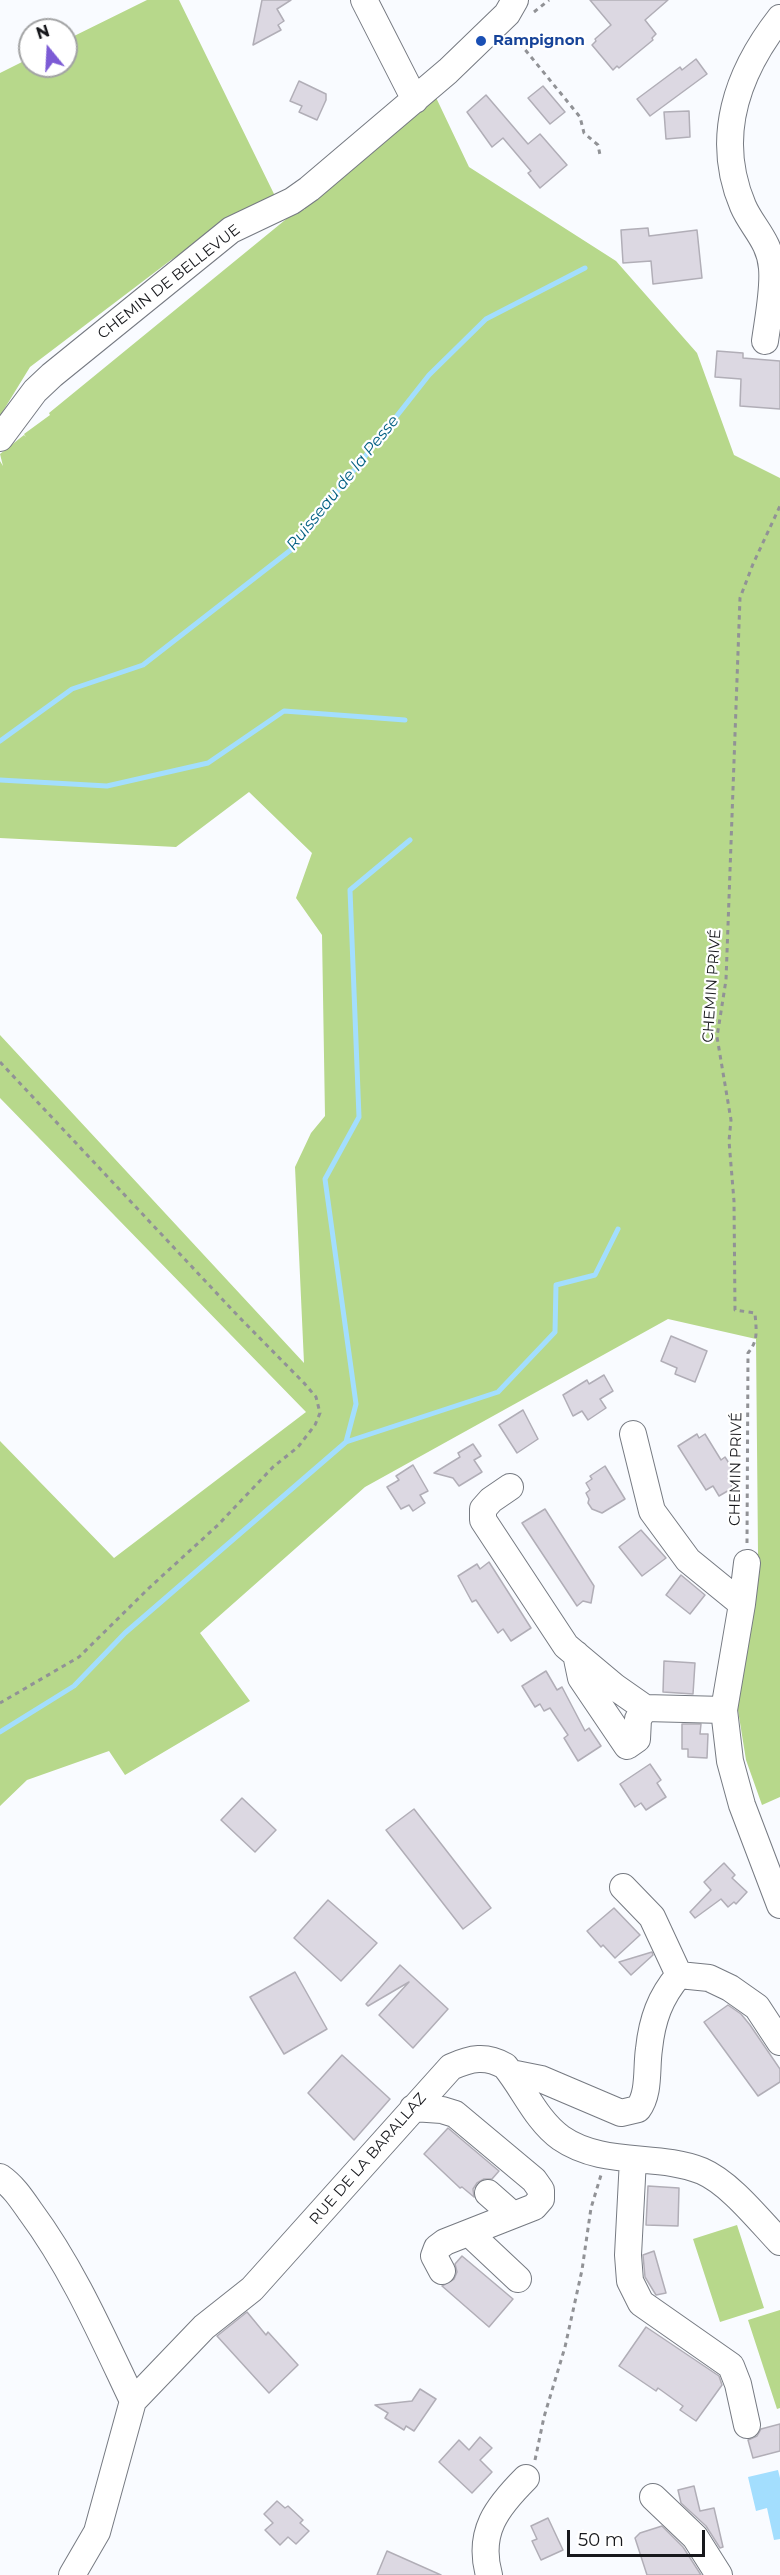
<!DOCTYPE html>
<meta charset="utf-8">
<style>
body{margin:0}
#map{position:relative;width:780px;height:2575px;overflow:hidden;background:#f9fbff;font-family:Montserrat,sans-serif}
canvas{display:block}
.north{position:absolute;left:18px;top:18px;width:60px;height:60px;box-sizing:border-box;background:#fff;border:2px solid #a2a3a4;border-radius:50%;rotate:342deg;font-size:16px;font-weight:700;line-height:24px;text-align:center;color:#17181c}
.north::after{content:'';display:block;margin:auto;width:21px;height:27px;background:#7c5bd5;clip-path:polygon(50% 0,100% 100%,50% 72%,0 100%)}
.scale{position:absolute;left:567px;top:2530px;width:138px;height:27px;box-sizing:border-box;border:3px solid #17181c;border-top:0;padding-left:8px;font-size:18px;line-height:21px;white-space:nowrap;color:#17181c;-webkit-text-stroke:4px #fff;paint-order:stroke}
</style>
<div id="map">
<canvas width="780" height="2575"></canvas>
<div class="north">N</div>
<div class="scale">50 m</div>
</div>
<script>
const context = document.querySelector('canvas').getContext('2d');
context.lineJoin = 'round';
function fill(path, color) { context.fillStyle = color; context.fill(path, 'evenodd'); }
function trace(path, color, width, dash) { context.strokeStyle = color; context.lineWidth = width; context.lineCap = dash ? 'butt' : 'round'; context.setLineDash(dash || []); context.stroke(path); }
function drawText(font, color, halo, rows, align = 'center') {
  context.font = font + ' Montserrat,sans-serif'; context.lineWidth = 4.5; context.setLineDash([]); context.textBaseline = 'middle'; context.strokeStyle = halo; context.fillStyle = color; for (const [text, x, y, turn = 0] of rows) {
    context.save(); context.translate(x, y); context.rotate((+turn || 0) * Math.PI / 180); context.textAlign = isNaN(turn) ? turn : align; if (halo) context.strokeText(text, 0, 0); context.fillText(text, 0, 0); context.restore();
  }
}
fill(new Path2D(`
 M147,0H179L275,196L171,260L30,367L0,416V73L30,58V66H66V40Z
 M431,87L469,167L616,261L697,353L734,455L780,478V1797L762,1805L746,1760L737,1704L758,1554L756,1339L668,1319L365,1487L200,1633L250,1701L125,1775L109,1751L27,1780L0,1806V1441L114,1558L306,1412L0,1098V1035L304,1363L295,1167L311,1133L325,1116L322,935L296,898L312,853L249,792L176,847L0,838V461L3,466L0,454L24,435L26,437L24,434L50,415L49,413L301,207L305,210L302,205Z
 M737,2225L764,2308L720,2322L693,2239Z
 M780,2310V2408L777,2409L748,2320Z`), '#b7d88b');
fill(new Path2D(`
 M778,2470L780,2478V2539L774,2540L767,2508L756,2511L748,2477Z`), '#a3defe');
trace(new Path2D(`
 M0,741L72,689L143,665L292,549L429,375L486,319L585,268
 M0,780L107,786L208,763L284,711L405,720
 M346,1442L498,1392L555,1332L556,1285L595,1275L618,1229
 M0,1732L74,1686L125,1633L346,1442L356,1404L325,1179L359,1117L350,890L410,840`), '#a3defe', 5);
const building = new Path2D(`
 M262,0H291L277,9L284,21L278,25L281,30L253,45Z
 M590,0H668L645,20L656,34L652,38L653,40L619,68L617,66L613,70L592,45L596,41L595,39L611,25Z
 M696,59L707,74L650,116L637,99L680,67L682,70Z
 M299,81L326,94V100L317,120L299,112L302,106L290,101Z
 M543,86L565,112L550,124L528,98Z
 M486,95L528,144L540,134L567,165L540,188L528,173L531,171L503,138L492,147L467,112Z
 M689,111L690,137L666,139L664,112Z
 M648,228L649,236L697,230L702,278L653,284L651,261L623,263L621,230Z
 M717,351L743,353V358L780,361V409L740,406L741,379L715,377Z
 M671,1336L707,1351L695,1382L675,1374L677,1368L661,1361Z
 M604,1375L613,1391L600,1399L606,1408L588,1420L582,1411L573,1416L563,1395L587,1380L589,1384Z
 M523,1410L538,1439L517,1453L499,1425Z
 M697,1434L699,1438L705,1434L721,1460L725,1457L734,1471L731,1489L719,1496L713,1486L706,1490L678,1446Z
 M473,1444L481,1456L474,1460L482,1472L459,1486L453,1478L434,1473L460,1457L458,1453Z
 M413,1465L428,1491L420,1495L425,1503L413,1511L409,1505L401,1509L387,1487L399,1480L396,1476Z
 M605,1466L625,1499L602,1513L592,1509L588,1503L589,1499L586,1493L590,1490L586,1483L592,1479L590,1476Z
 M545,1509L594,1586L591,1603L583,1601L577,1606L522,1523Z
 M641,1530L666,1558L642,1576L619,1547Z
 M489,1562L531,1628L511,1641L503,1629L498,1633L476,1600L472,1602L458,1576L477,1564L480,1569Z
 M681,1575L705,1595L690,1614L666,1595Z
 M664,1661L695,1663L693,1694L663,1692Z
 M546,1671L557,1690L562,1687L585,1731L589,1728L601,1746L578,1761L564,1738L568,1735L550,1708L544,1711L540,1704L535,1707L522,1686Z
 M682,1724H701L700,1734H708L707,1758L688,1757V1749H682Z
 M650,1764L661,1780L657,1783L666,1797L646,1810L641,1803L635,1807L620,1784Z
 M242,1798L276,1830L255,1852L221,1820Z
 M414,1809L491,1908L463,1929L386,1830Z
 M724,1863L735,1875L732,1878L747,1892L736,1904L734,1902L728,1907L721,1899L695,1918L690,1912L711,1890L704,1882Z
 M328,1900L377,1943L341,1981L294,1938Z
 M614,1908L640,1935L615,1958L603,1945L601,1947L587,1931Z
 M652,1952L653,1955L631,1975L619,1962Z
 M400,1965L448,2009L413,2048L379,2015L409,1982L368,2006L366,2004Z
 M295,1972L327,2029L284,2054L250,1997Z
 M728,2005L741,2014L750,2025L780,2069V2082L758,2096L704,2022Z
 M342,2055L390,2099L354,2140L308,2093Z
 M448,2128L499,2171L492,2179H484L477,2183L473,2189L474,2197L462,2187L460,2188L424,2154Z
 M648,2186L679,2188L678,2226L646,2225Z
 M654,2251L666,2293L656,2295L645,2277L643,2255Z
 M462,2256L513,2299L489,2327L442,2286L454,2279L457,2272L455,2264Z
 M247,2312L266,2335L268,2332L298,2365L269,2393L217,2336Z
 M646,2327L719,2376L722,2385L696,2421L680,2410L683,2406L658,2388L656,2391L619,2366Z
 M420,2389L436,2399L414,2431L406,2426L404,2430L385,2418L388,2413L375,2405L412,2401Z
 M780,2424V2451L753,2458L748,2440L757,2436L761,2429Z
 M480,2437L492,2448L480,2460L492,2472L472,2493L439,2462L459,2440L469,2450Z
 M694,2486L700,2511L714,2508L723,2547L720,2548L706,2526L681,2503L678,2490Z
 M277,2501L285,2508L288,2506L303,2520L300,2523L309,2531L296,2544L288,2537L280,2545L265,2530L273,2523L264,2514Z
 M548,2518L563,2550L541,2560L532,2541L537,2539L531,2526Z
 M662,2526L683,2547L701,2575H647L635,2538L640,2533Z
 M387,2551L441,2575H377Z`);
fill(building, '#dcd8e2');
trace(building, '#b1aeb7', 1.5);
const minor = new Path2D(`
 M364,0L415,100
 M765,341C768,319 774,289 772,268C770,241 752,227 743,206C714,138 737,73 780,18
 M0,438L35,391L52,375L231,230L292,201L309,189L448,71L507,14L515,0
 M633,1434L652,1511L688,1560L742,1604
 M510,1487L491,1500L483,1509V1520L566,1646L615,1687L645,1708L724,1710
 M747,1563L742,1604L724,1710L730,1761L742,1805L780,1905
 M576,1654L581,1678L627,1746L637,1739L638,1719L645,1708
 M623,1887L652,1917L679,1975
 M679,1975L709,1978L730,1988L757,2007L780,2042
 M511,2073L541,2079L621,2113L638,2109C650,2093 646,2068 649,2049C652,2020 660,1997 679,1975
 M413,2108L442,2110L455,2114L534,2180L541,2190V2199L534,2207L445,2242L437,2248L434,2256L442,2271
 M633,2159L628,2255L630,2281L641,2303L731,2366L738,2384L747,2425
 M0,2177C13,2186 21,2198 30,2211C73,2269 102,2336 133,2401
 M488,2193L513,2215
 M469,2233L518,2279
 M653,2497L695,2537L719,2575
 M72,2575L97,2532L133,2401L204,2327L252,2289L451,2067C471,2058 486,2055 505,2066C524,2089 536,2120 561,2138C603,2167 658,2153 702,2171C730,2183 759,2220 780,2242
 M489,2575C477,2532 497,2507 526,2478`);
trace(minor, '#767a82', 28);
trace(new Path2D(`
 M534,12L549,0
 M514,36L580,117L584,133L598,145L600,155
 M0,1062L238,1316L304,1383L316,1397L320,1413L315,1425L298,1447L273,1467L218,1525L149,1588L79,1657L0,1703
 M747,1543L748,1353C759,1340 756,1329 755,1313L735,1310L734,1201L729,1141L731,1120L717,1037L726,980L740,598L753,564L780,506
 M535,2460L544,2417L565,2347L582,2270L591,2208L601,2175`), '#919296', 3, [4.5, 4.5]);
trace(minor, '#fff', 26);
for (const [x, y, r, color] of [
 [481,41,6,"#1a4fb4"]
]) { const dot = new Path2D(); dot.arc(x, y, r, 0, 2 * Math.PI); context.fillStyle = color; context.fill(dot); trace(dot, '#fff', 2); }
drawText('bold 15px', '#164399', '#fff', [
 ["Rampignon",493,41]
], 'left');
drawText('15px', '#17181c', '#fff', [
 ["CHEMIN DE BELLEVUE",169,282,-38],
 ["CHEMIN PRIVÉ",712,986,-86],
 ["CHEMIN PRIVÉ",736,1469,-89],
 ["RUE DE LA BARALLAZ",368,2159,-49]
]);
drawText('italic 16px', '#036083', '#fff', [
 ["Ruisseau de la Pesse",343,483,-51]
]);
</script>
